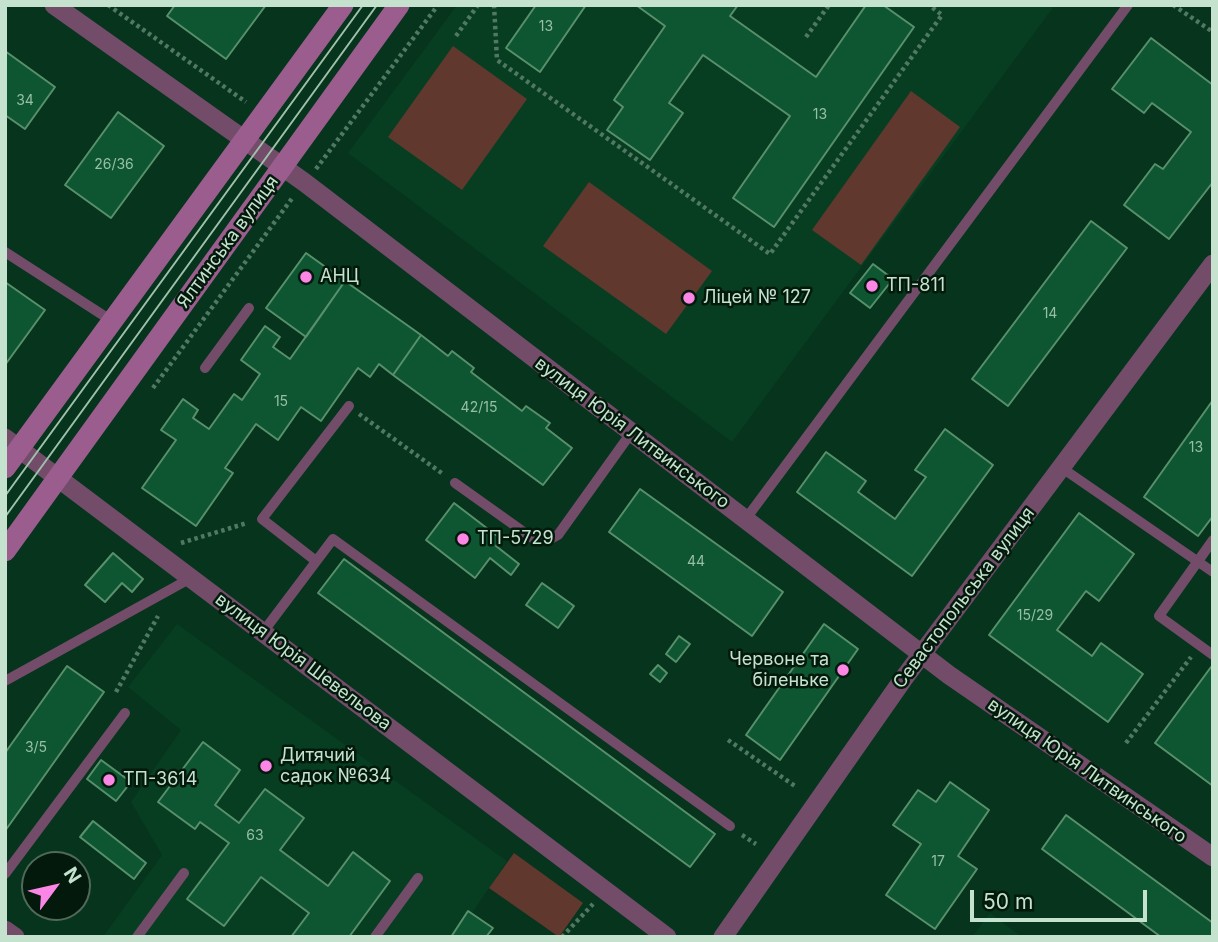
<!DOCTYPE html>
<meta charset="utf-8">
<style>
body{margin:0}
#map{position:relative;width:1218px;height:942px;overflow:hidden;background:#06341c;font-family:Inter,sans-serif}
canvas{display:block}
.frame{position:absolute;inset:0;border:7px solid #c5e2ce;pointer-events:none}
.north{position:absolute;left:21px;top:851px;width:70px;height:70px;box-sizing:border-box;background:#02190b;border:2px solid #506959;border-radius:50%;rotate:57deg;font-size:19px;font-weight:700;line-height:28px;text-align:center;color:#c5e2ce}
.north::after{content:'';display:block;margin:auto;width:24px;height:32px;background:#fb86e5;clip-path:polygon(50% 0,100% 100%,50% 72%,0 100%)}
.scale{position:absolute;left:970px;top:890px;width:177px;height:32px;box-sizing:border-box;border:4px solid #c5e2ce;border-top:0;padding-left:9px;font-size:21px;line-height:24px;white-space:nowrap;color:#c5e2ce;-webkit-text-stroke:5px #02190b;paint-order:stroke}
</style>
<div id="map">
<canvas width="1218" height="942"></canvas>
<div class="frame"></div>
<div class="north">N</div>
<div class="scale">50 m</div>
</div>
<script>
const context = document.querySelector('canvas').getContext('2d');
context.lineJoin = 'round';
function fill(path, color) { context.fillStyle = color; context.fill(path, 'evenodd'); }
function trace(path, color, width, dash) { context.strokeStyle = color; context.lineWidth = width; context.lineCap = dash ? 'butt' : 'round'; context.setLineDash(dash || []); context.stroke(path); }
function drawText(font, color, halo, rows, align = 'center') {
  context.font = font + ' Inter,sans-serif'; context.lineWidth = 5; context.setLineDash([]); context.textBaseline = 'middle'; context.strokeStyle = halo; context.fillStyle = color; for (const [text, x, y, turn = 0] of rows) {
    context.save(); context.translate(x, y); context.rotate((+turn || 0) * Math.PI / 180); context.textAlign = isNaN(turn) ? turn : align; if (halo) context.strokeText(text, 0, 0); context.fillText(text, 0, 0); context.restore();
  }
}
fill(new Path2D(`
 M457,5H1055L732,442L348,153Z
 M177,624L507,861L456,937H103L162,855L131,802L181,730L128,687Z
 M990,913L1022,937H972Z`), '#073e21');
fill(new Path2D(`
 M453,46L527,99L462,190L388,137Z
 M911,91L960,127L861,265L812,230Z
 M589,182L712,271L666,334L543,246Z
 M514,853L583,903L559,937L489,888Z`), '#60382e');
const building = new Path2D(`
 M175,5H266L226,59L167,16Z
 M536,5H586L540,72L506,48Z
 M636,5H738L730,16L816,77L866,5H883L914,27L774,227L733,198L790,116L703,55L669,103L683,113L650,160L607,130L623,107L614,100L665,26Z
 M1151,38L1213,85V182L1169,239L1124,205L1155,164L1163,169L1191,132L1152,103L1144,113L1112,89Z
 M5,51L55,87L25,129L5,115Z
 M118,112L164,146L111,218L65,185Z
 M1091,221L1127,248L1008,406L972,379Z
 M306,253L345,281L306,337L266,308Z
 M873,264L893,279L870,308L850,293Z
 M345,281L421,335L393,375L379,364L370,377L358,368L321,421L301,407L278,440L256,424L225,468L233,473L196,526L142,488L176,440L161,430L183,399L198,410L193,418L209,429L234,394L242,400L260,374L241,360L265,326L280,337L273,347L290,359Z
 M5,282L45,310L5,365Z
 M421,335L448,356L452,351L474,368L471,372L522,411L526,406L550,423L546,428L572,448L543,485L393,375Z
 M1213,400V516L1198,536L1144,497Z
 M945,429L993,465L912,576L797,492L826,452L866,481L858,492L895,519L926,477L915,470Z
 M640,489L783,592L752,636L609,532Z
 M454,503L501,539L496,546L519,564L511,575L490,558L475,578L426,540Z
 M1079,513L1134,554L1099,601L1086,591L1057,630L1092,656L1101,643L1143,674L1108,722L989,635Z
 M113,553L143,579L132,592L122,583L105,602L85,585Z
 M344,559L715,834L690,867L318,593Z
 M542,583L574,606L558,628L526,605Z
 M824,624L858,649L780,760L746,735Z
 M679,636L690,644L676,662L666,654Z
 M658,665L667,673L660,682L650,674Z
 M67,666L104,692L5,831V753Z
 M1211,667L1213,668V786L1155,743Z
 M203,742L240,770L215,805L239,823L265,789L304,818L280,850L328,886L353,852L390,881L349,937H291L309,913L261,877L224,926L187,899L229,843L200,822L195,829L158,802Z
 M101,760L131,782L116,801L87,779Z
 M950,782L989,810L958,856L977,869L935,929L886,895L921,844L893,825L918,790L936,802Z
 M1066,815L1213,923L1212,937H1161L1042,849Z
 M93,821L146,863L134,879L80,837Z
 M468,911L493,928L486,937H451Z`);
fill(building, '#0e5631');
trace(building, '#58906c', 2);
trace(new Path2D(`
 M108,5L246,102
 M494,5L497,60L770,254L942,15L929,5
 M1173,5L1213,32
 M456,36L478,5
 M806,37L829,5
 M316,169L438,5
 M153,388L293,197
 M359,414L443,474
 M181,543L247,523
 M116,692L158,616
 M728,740L795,786
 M1126,743L1191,657
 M742,835L756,844
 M562,937L593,904`), '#517862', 4.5, [3.5, 3.5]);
trace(new Path2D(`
 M5,252L112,321
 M205,368L249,308
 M1062,468L1213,572
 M455,483L535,540H549L558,535L631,433
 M745,520L1128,5
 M1213,540L1159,616L1213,655
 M316,561L262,519L349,406
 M263,632L333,539L730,826
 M5,681L191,578
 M5,874L125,713
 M137,937L184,873
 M375,937L418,878`), '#734c6a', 10);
trace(new Path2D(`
 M54,5L304,182L949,675L1213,857
 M5,438L667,937
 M5,930L15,937
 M723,937L904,678L1213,264`), '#734c6a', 19);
trace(new Path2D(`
 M5,468L343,5
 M5,551L399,5`), '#9b5d8e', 21);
trace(new Path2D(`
 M5,496L363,5
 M5,517L377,5`), '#9fc0ab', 2);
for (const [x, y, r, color] of [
 [306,277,7,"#fb86e5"],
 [872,286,7,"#fb86e5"],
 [689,298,7,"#fb86e5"],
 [463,539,7,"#fb86e5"],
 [843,670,7,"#fb86e5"],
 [266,766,7,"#fb86e5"],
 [109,780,7,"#fb86e5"]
]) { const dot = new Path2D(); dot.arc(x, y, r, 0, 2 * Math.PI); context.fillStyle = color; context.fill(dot); trace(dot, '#02190b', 2.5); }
drawText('14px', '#97bfa7', null, [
 ["13",546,27],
 ["34",25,101],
 ["13",820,115],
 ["26/36",114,165],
 ["14",1050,314],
 ["15",281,402],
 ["42/15",479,408],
 ["13",1196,448],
 ["44",696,562],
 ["15/29",1035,616],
 ["3/5",36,748],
 ["63",255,836],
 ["17",938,862]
]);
drawText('18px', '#c5e2ce', '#02190b', [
 ["Ялтинська вулиця",228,242,-54],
 ["вулиця Юрія Литвинського",632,433,37],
 ["Севастопольська вулиця",964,598,-53],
 ["вулиця Юрія Шевельова",303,662,37],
 ["вулиця Юрія Литвинського",1087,771,35]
]);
drawText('18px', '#c5e2ce', '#02190b', [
 ["АНЦ",320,277],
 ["ТП-811",886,286],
 ["Ліцей № 127",703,298],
 ["ТП-5729",477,539],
 ["Червоне та",829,660,"right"],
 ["біленьке",829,681,"right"],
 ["Дитячий",280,756],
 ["садок №634",280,777],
 ["ТП-3614",123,780]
], 'left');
</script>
